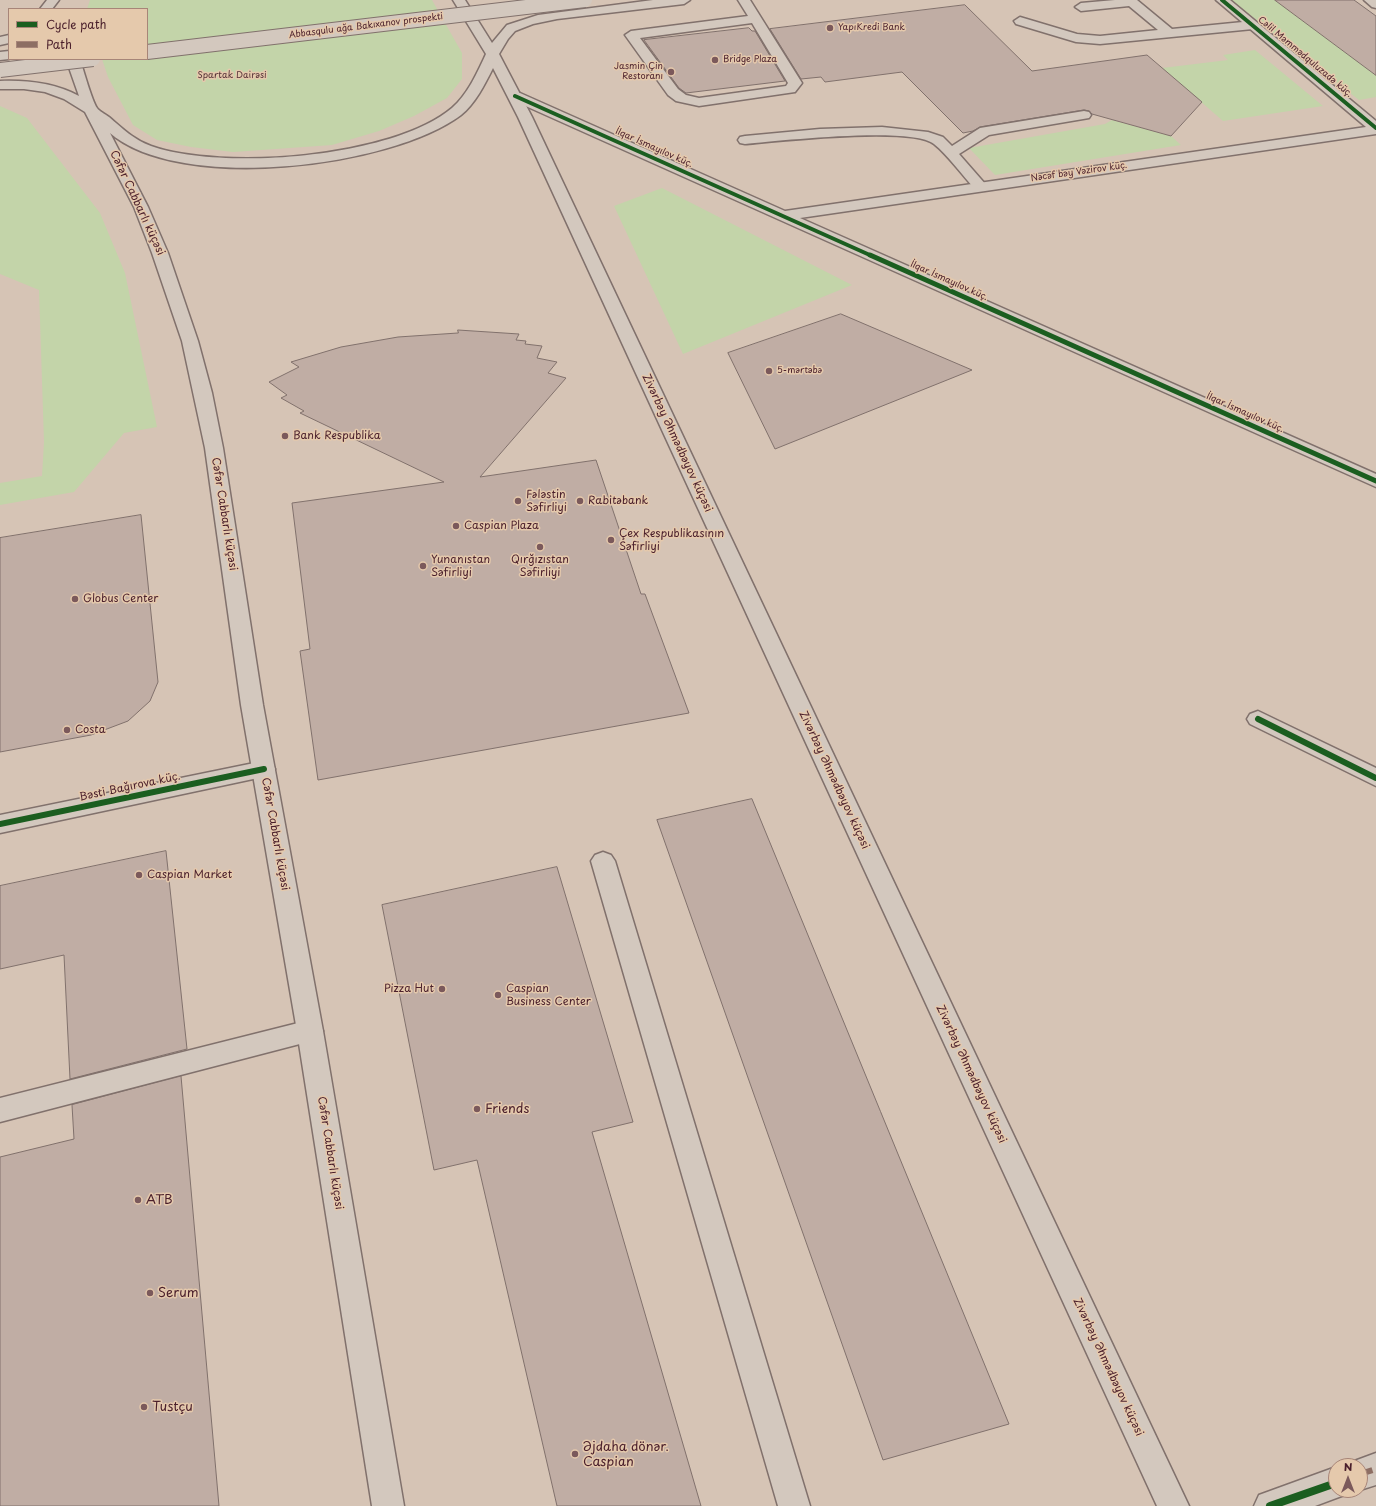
<!DOCTYPE html>
<meta charset="utf-8">
<style>
body{margin:0}
#map{position:relative;width:1376px;height:1506px;overflow:hidden;background:#d6c4b5;font-family:"Playpen Sans",sans-serif}
canvas{display:block}
.legend{position:absolute;left:8px;top:8px;width:140px;height:52px;box-sizing:border-box;background:#e5c9ac;border:1px solid #a78578;margin:0;padding:5px 7px;list-style:none;font-size:12px;color:#4a1f2b}
.legend li{display:flex;align-items:center;gap:8px;height:20px}
.legend b{width:20px;border:1px solid #a78578}
.north{position:absolute;left:1328px;top:1458px;width:40px;height:40px;box-sizing:border-box;background:#e5c9ac;border:1px solid #a78578;border-radius:50%;rotate:0deg;font-size:11px;font-weight:700;line-height:16px;text-align:center;color:#4a1f2b}
.north::after{content:'';display:block;margin:auto;width:14px;height:18px;background:#7b595b;clip-path:polygon(50% 0,100% 100%,50% 72%,0 100%)}
</style>
<div id="map">
<canvas width="1376" height="1506"></canvas>
<ul class="legend">
<li><b style="height:5px;background:#1b5e20"></b>Cycle path</li>
<li><b style="height:5px;background:#8d6e63"></b>Path</li>
</ul>
<div class="north">N</div>
</div>
<script>
const context = document.querySelector('canvas').getContext('2d');
context.lineJoin = 'round';
function fill(path, color) { context.fillStyle = color; context.fill(path, 'evenodd'); }
function trace(path, color, width, dash) { context.strokeStyle = color; context.lineWidth = width; context.lineCap = dash ? 'butt' : 'round'; context.setLineDash(dash || []); context.stroke(path); }
function drawText(font, color, halo, rows, align = 'center') {
  context.font = font + ' "Playpen Sans",sans-serif'; context.lineWidth = 3; context.setLineDash([]); context.textBaseline = 'middle'; context.strokeStyle = halo; context.fillStyle = color; for (const [text, x, y, turn = 0] of rows) {
    context.save(); context.translate(x, y); context.rotate((+turn || 0) * Math.PI / 180); context.textAlign = isNaN(turn) ? turn : align; if (halo) context.strokeText(text, 0, 0); context.fillText(text, 0, 0); context.restore();
  }
}
fill(new Path2D(`
 M90,0H432L462,53V79L447,98L414,116L379,131L332,145L233,152L191,147L157,140L133,125L108,77L102,59H147V9H87Z
 M1231,0H1275L1376,75V97L1359,100Z
 M1255,50L1323,106L1223,121L1162,68L1228,60L1223,55Z
 M0,106L27,118L100,213L125,273L157,427L124,433L74,492L0,505V483L42,476L44,442L39,290L0,274Z
 M1112,120L1171,136L1181,145L995,175L969,148L1105,124Z
 M662,188L852,285L683,354L614,206Z`), '#c3d4a9');
const building = new Path2D(`
 M1275,0H1354L1376,16V75Z
 M965,5L1032,71L1147,55L1202,102L1171,136L1092,114L1089,111L1084,110L980,127L973,131L963,133L902,72L825,82L821,77L801,79L770,29Z
 M749,28L752,31H755L785,81L686,93L679,88L644,40Z
 M841,314L972,370L775,449L728,353Z
 M458,330L519,334L516,340L526,341L525,344L542,346L537,358L557,362L548,373L566,378L480,477L596,460L641,594H645L689,713L318,780L300,651L310,649L292,503L444,482L300,413L304,411L281,398L287,395L269,382L299,367L291,362L341,347L398,337L458,333Z
 M141,515L158,682L150,701L128,721L91,735L0,752V538Z
 M752,799L1009,1424L883,1460L657,820Z
 M166,851L187,1049L70,1079L64,955L0,969V886Z
 M557,867L633,1122L592,1132L701,1506H557L477,1160L434,1170L382,905Z
 M181,1076L219,1506H0V1157L74,1139L72,1105Z`);
fill(building, '#c0ada4');
trace(building, '#81716c', 1);
const lane = new Path2D(`
 M738,0H750L802,83L795,92L699,106L676,101L668,95L625,35L631,31L748,16ZM752,23L788,83L786,86L699,98L686,95L678,89L640,38Z
 M1115,0H1137L1172,29L1253,21L1259,25L1253,29L1100,44L1076,42L1016,24L1014,21L1020,17L1077,34L1100,36L1158,30L1129,6L1081,11L1075,7L1081,3Z
 M1364,0H1376V8L1372,7Z
 M1084,111L1089,112L1091,115L1089,118L989,135L959,154L987,186L985,189H975C963,176 947,154 934,144C911,126 778,141 745,144L740,143L738,140L740,137L745,136L820,129L882,127L928,132L943,137L952,146L980,128Z
 M603,852L611,855L615,861L810,1506H778L591,861L595,855Z
 M310,1020L319,1023L323,1031L319,1039L0,1122V1098Z`);
const street = new Path2D(`
 M1216,0H1230L1376,121V134L800,218L1376,474V487L510,99L508,96L510,93H520L785,211L1366,127Z
 M1258,711L1376,768V786L1250,724L1247,719L1250,714Z
 M264,761L272,763L275,769L272,775L0,833V815Z
 M1376,1453V1485L1360,1490V1466H1348L1349,1463Z
 M1336,1467V1490H1349L1347,1494L1315,1506H1254L1259,1495Z`);
const primary = new Path2D(`
 M47,0H59L52,9H40Z
 M453,0H465L492,43L507,25L538,15L653,0H690L684,4L557,19L533,24L515,31L508,39L499,54L532,117L1189,1506H1157L518,117L493,68C485,84 475,104 461,115C390,168 179,193 110,133L148,207L168,253L198,341L212,393L223,448L263,705L323,1031L404,1506H372L297,1031L241,705L205,448L182,341L152,253L134,207L85,112L64,99L45,92L24,89H0V81C27,80 55,83 79,96L66,59H80C83,69 92,101 97,108C99,111 105,114 109,117C122,128 134,140 151,146C222,171 393,158 452,108C468,94 477,73 486,54Z
 M9,35V43L0,45V37Z
 M9,51V59L0,60V52Z`);
trace(lane, '#81716c', 3);
trace(street, '#81716c', 3);
trace(primary, '#81716c', 3);
fill(lane, '#d3c8be');
fill(street, '#d3c8be');
fill(primary, '#d3c8be');
const primaryBridge = new Path2D(`
 M147,52L585,0
 M0,70L93,59`);
trace(primaryBridge, '#81716c', 16, []);
trace(primaryBridge, '#d3c8be', 14);
trace(new Path2D(`
 M1360,1474L1376,1469`), '#8d6e63', 6, [13, 6]);
trace(new Path2D(`
 M1222,0L1376,128
 M515,96L872,256`), '#1b5e20', 4);
trace(new Path2D(`
 M870,255L1376,481`), '#1b5e20', 5);
trace(new Path2D(`
 M1258,719L1376,778
 M0,824L264,769`), '#1b5e20', 6);
trace(new Path2D(`
 M1270,1506L1336,1483`), '#1b5e20', 8);
for (const [x, y, r, color] of [
 [830,28,4,"#7b595b"],
 [715,60,4,"#7b595b"],
 [671,72,4,"#7b595b"],
 [769,371,4,"#7b595b"],
 [285,436,4,"#7b595b"],
 [518,501,4,"#7b595b"],
 [580,501,4,"#7b595b"],
 [456,526,4,"#7b595b"],
 [611,540,4,"#7b595b"],
 [540,547,4,"#7b595b"],
 [423,566,4,"#7b595b"],
 [75,599,4,"#7b595b"],
 [67,730,4,"#7b595b"],
 [139,875,4,"#7b595b"],
 [442,989,4,"#7b595b"],
 [498,995,4,"#7b595b"],
 [477,1109,4,"#7b595b"],
 [138,1200,4,"#7b595b"],
 [150,1293,4,"#7b595b"],
 [144,1407,4,"#7b595b"],
 [575,1454,4,"#7b595b"]
]) { const dot = new Path2D(); dot.arc(x, y, r, 0, 2 * Math.PI); context.fillStyle = color; context.fill(dot); trace(dot, '#e5c9ac', 1.5); }
drawText('9px', '#4a1f2b', '#e5c9ac', [
 ["Abbasqulu ağa Bakıxanov prospekti",366,26,-7],
 ["Cəlil Məmmədquluzadə küç.",1305,57,40],
 ["İlqar İsmayılov küç.",654,148,24],
 ["Nəcəf bəy Vəzirov küç.",1079,172,-8],
 ["İlqar İsmayılov küç.",949,281,24],
 ["İlqar İsmayılov küç.",1245,413,24]
]);
drawText('9px', '#4a1f2b', '#e5c9ac', [
 ["YapıKredi Bank",838,28],
 ["Bridge Plaza",723,60],
 ["Jasmin Çin",663,67,"right"],
 ["Restoranı",663,77,"right"],
 ["5-mərtəbə",777,371]
], 'left');
drawText('9px', '#553237', '#e5c9ac', [
 ["Spartak Dairəsi",232,76]
]);
drawText('11px', '#4a1f2b', '#e5c9ac', [
 ["Cəfər Cabbarlı küçəsi",137,203,65],
 ["Zivərbəy Əhmədbəyov küçəsi",677,443,65],
 ["Cəfər Cabbarlı küçəsi",224,514,81],
 ["Zivərbəy Əhmədbəyov küçəsi",834,780,65],
 ["Bəsti Bağırova küç.",130,787,-12],
 ["Cəfər Cabbarlı küçəsi",275,834,80],
 ["Zivərbəy Əhmədbəyov küçəsi",971,1074,65],
 ["Cəfər Cabbarlı küçəsi",330,1153,81],
 ["Zivərbəy Əhmədbəyov küçəsi",1108,1367,65]
]);
drawText('11px', '#4a1f2b', '#e5c9ac', [
 ["Bank Respublika",293,436],
 ["Fələstin",526,495],
 ["Səfirliyi",526,508],
 ["Rabitəbank",588,501],
 ["Caspian Plaza",464,526],
 ["Çex Respublikasının",619,534],
 ["Səfirliyi",619,547],
 ["Yunanıstan",431,560],
 ["Səfirliyi",431,573],
 ["Qırğızıstan",540,560,"center"],
 ["Səfirliyi",540,573,"center"],
 ["Globus Center",83,599],
 ["Costa",75,730],
 ["Caspian Market",147,875],
 ["Pizza Hut",434,989,"right"],
 ["Caspian",506,989],
 ["Business Center",506,1002]
], 'left');
drawText('13px', '#4a1f2b', '#e5c9ac', [
 ["Friends",485,1109],
 ["ATB",146,1200],
 ["Serum",158,1293],
 ["Tustçu",152,1407],
 ["Əjdaha dönər.",583,1447],
 ["Caspian",583,1462]
], 'left');
</script>
